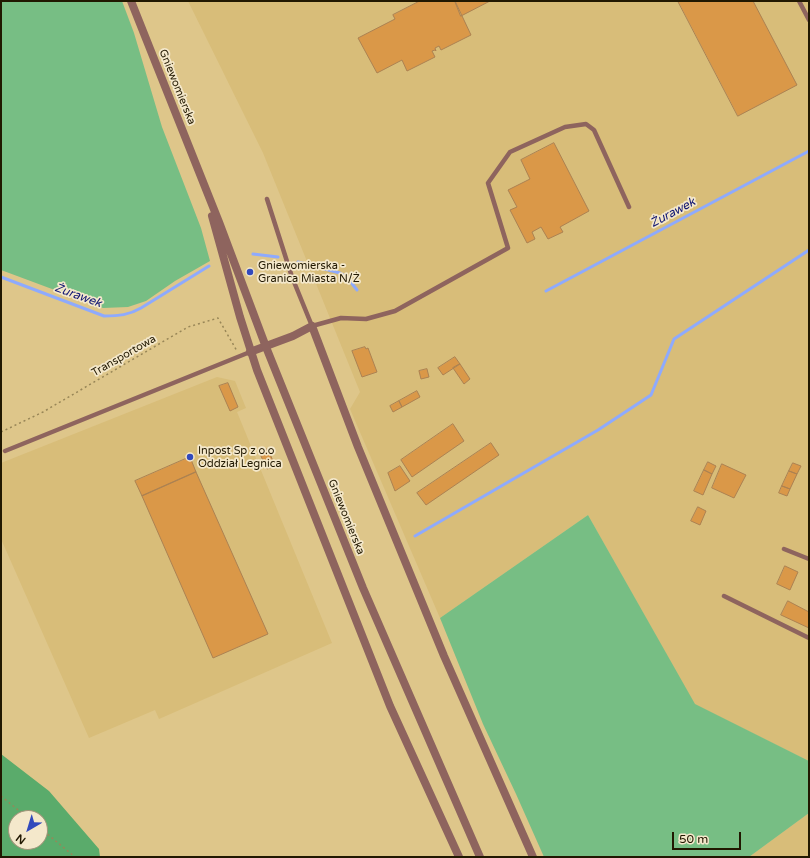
<!DOCTYPE html>
<meta charset="utf-8">
<style>
body{margin:0}
#map{position:relative;width:810px;height:858px;overflow:hidden;background:#dec68a;font-family:"Varela Round",sans-serif}
canvas{display:block}
.frame{position:absolute;inset:0;border:2px solid #211801;pointer-events:none}
.north{position:absolute;left:8px;top:810px;width:40px;height:40px;box-sizing:border-box;background:#f4e8cb;border:1px solid #a0957a;border-radius:50%;rotate:218deg;font-size:11px;font-weight:700;line-height:16px;text-align:center;color:#211801}
.north::after{content:'';display:block;margin:auto;width:14px;height:18px;background:#324abc;clip-path:polygon(50% 0,100% 100%,50% 72%,0 100%)}
.scale{position:absolute;left:672px;top:832px;width:69px;height:18px;box-sizing:border-box;border:2px solid #211801;border-top:0;padding-left:5px;font-size:12px;line-height:14px;white-space:nowrap;color:#211801;-webkit-text-stroke:3px #f4e8cb;paint-order:stroke}
</style>
<div id="map">
<canvas width="810" height="858"></canvas>
<div class="frame"></div>
<div class="north">N</div>
<div class="scale">50 m</div>
</div>
<script>
const context = document.querySelector('canvas').getContext('2d');
context.lineJoin = 'round';
function fill(path, color) { context.fillStyle = color; context.fill(path, 'evenodd'); }
function trace(path, color, width, dash) { context.strokeStyle = color; context.lineWidth = width; context.lineCap = dash ? 'butt' : 'round'; context.setLineDash(dash || []); context.stroke(path); }
function drawText(font, color, halo, rows, align = 'center') {
  context.font = font + ' "Varela Round",sans-serif'; context.lineWidth = 3.5; context.setLineDash([]); context.textBaseline = 'middle'; context.strokeStyle = halo; context.fillStyle = color; for (const [text, x, y, turn = 0] of rows) {
    context.save(); context.translate(x, y); context.rotate((+turn || 0) * Math.PI / 180); context.textAlign = isNaN(turn) ? turn : align; if (halo) context.strokeText(text, 0, 0); context.fillText(text, 0, 0); context.restore();
  }
}
fill(new Path2D(`
 M188,1H809V761L695,705L588,515L440,618L350,409L360,392L263,153Z
 M217,377L235,381L246,408L237,412L332,643L159,719L155,710L89,738L1,539V463Z
 M809,813V857H749Z`), '#d8bd79');
fill(new Path2D(`
 M1,1H122L134,33L162,127L201,228L210,261L175,281L146,301L128,307L103,308L1,270Z
 M588,515L695,704L809,761V813L749,857H544L516,794L483,724L440,618Z`), '#77be84');
fill(new Path2D(`
 M1,754L49,791L99,849L100,857H1ZM16,818H40V842H16Z`), '#5aab6b');
trace(new Path2D(`
 M253,254L278,257
 M298,262L340,273L347,277L357,290
 M1,277L104,316C119,316 129,315 141,308L209,266
 M546,291L809,151
 M415,536L598,430L651,395L674,339L809,250`), '#8eaafd', 3);
const building = new Path2D(`
 M420,1H455L471,35L441,50L439,46L435,48L436,51L435,50L432,51L435,57L407,71L402,60L377,73L358,38L395,19L393,15Z
 M455,1H490L461,16Z
 M678,1H753L797,85L738,116Z
 M554,143L589,211L560,227L563,232L548,239L541,227L532,232L535,239L527,243L510,210L517,207L508,190L530,179L521,160Z
 M365,347L366,349L368,348L377,372L362,377L352,351Z
 M455,357L460,364L443,375L438,368Z
 M460,364L470,379L464,384L453,368Z
 M427,369L429,377L421,379L419,371Z
 M228,383L238,407L230,411L219,386Z
 M417,391L420,397L402,407L399,401Z
 M399,401L402,407L393,412L390,406Z
 M453,424L464,441L412,477L401,460Z
 M491,443L499,455L426,505L417,493Z
 M268,449L275,466L267,469L259,452Z
 M190,457L196,472L142,496L135,481Z
 M708,462L716,466L712,474L704,470Z
 M793,463L801,466L797,474L789,471Z
 M722,464L746,475L734,498L712,488Z
 M400,466L410,481L395,491L388,473Z
 M704,470L712,474L703,495L694,491Z
 M789,471L797,474L790,489L782,486Z
 M196,472L268,634L213,658L142,496Z
 M782,486L790,489L787,496L779,493Z
 M698,507L706,511L700,525L691,521Z
 M785,566L798,572L790,590L777,584Z
 M788,601L809,612V628L781,615Z`);
fill(building, '#da9848');
trace(building, '#ac8252', 1);
trace(new Path2D(`
 M1,432L43,412L188,327L218,318L237,351
 M1,796L28,818
 M40,828L75,857`), '#988657', 1.5, [2, 3]);
trace(new Path2D(`
 M799,1L809,20
 M267,199L292,277L312,326L341,318L366,319L395,311L508,248L488,183L510,152L565,127L586,124L594,130L629,207
 M5,451L250,352
 M784,549L809,559
 M724,596L809,638`), '#8e645e', 4.5);
trace(new Path2D(`
 M250,352L293,336L312,326L358,447L444,656L533,857`), '#8e645e', 8);
trace(new Path2D(`
 M131,1L219,222L266,347L363,588L480,857
 M212,216L240,317L257,370L390,706L459,857`), '#8e645e', 8);
for (const [x, y, r, color] of [
 [250,272,4,"#324abc"],
 [190,457,4,"#324abc"]
]) { const dot = new Path2D(); dot.arc(x, y, r, 0, 2 * Math.PI); context.fillStyle = color; context.fill(dot); trace(dot, '#f4e8cb', 1.5); }
drawText('11px', '#211801', '#f4e8cb', [
 ["Gniewomierska",177,87,68],
 ["Transportowa",124,356,-30],
 ["Gniewomierska",346,517,68]
]);
drawText('11px', '#211801', '#f4e8cb', [
 ["Gniewomierska -",258,266],
 ["Granica Miasta N/Ż",258,279],
 ["Inpost Sp z o.o",198,451],
 ["Oddział Legnica",198,464]
], 'left');
drawText('italic 12px', '#101573', '#f4e8cb', [
 ["Żurawek",673,213,-28],
 ["Żurawek",78,296,20]
]);
</script>
